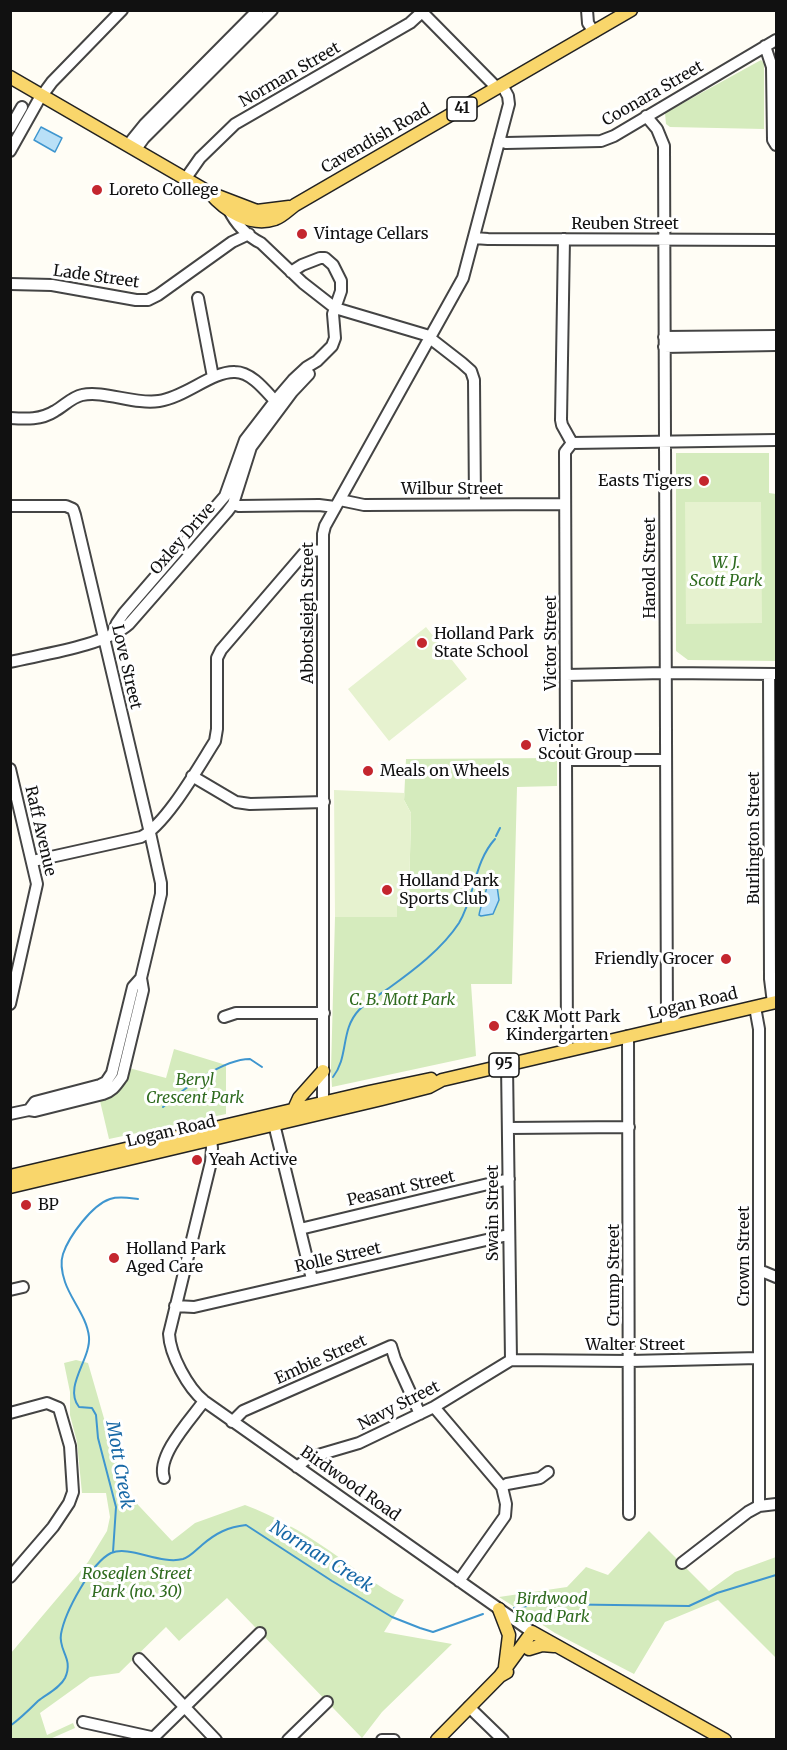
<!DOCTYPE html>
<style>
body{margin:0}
#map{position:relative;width:787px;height:1750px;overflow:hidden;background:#fffdf5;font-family:Merriweather,serif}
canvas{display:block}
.frame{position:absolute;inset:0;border:12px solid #111;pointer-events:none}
</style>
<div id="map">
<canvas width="787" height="1750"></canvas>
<div class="frame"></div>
</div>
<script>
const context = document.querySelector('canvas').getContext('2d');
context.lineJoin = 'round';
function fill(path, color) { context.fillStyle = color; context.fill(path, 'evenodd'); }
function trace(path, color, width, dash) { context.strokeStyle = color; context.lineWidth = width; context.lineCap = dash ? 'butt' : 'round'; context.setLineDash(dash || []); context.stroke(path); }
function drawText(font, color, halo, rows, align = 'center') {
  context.font = font + ' Merriweather,serif'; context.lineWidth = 6; context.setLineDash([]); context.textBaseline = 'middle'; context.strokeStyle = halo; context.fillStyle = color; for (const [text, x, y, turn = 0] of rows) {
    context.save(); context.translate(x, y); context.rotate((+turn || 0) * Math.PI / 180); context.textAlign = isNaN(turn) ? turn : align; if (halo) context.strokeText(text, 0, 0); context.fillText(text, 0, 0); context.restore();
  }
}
fill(new Path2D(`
 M761,60L764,63V129L670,127L666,124L665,113Z
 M676,453H769V493L776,494V661L688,660L676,651Z
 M557,758V786L517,787L512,984H471L476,1056L332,1087L331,1071L335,917H397V905L409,896L411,813L404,800L406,759Z
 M174,1049L226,1065V1114L109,1139L100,1101C120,1092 121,1088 129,1068L166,1078Z
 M76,1360L88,1363L125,1491L172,1541L195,1523L245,1505C274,1516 301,1531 327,1549C352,1566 376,1586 404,1600L384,1632L452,1644L382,1712L362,1738L227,1598L179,1641L166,1627L119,1673L90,1677L40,1713L47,1735L73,1723L75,1728L50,1739L11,1740V1653L88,1562L107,1531L110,1517L106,1493H82L77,1442L70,1415V1392L64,1363Z
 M649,1531L709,1591L735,1572L776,1557V1658L718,1600L665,1622L634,1674L555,1633L499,1597L567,1587L586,1567L608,1575Z`), '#d5ebbd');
fill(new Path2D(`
 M685,502H761L762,623L686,624Z
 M426,627L467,679L389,741L348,689Z
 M334,790L405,793L404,800L411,813L409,896L397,905V917H335Z`), '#e6f2cf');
const water = new Path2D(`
 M41,127L62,138L55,152L34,140Z
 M488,880L497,886L499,900L493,914L481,916L479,915C481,903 487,893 488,880Z`);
fill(water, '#b9e0f7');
trace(water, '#3f96cf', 1.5);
trace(new Path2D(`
 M496,836L500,828
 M333,1077C349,1057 340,1030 359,1010C367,1002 379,995 389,988C414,970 442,949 459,923C475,896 474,862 495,839
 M163,1107C183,1089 223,1059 250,1059L262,1067
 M113,1552L116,1507L98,1438L96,1415L92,1408L79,1407C63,1387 91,1359 89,1337C87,1317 71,1300 65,1282C62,1273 60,1263 63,1254C69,1236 92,1205 110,1199C119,1196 129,1198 138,1199
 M514,1608L540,1604L689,1606L717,1593L776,1575
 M10,1726C21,1718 29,1710 38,1701C47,1694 60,1688 65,1678C74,1658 58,1651 61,1634C65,1612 91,1563 111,1553C130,1545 160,1565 183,1559C190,1557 196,1550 202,1545C216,1533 228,1527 246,1525L332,1581L392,1617L420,1628L433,1632L483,1614
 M10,1739L11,1740`), '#3f96cf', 2);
const minor = new Path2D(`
 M420,10L497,88
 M587,10L588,23L594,32
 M765,46L772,67L773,140L776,145
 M646,116L657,129L664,146L667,1027
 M10,128L22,107
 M499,141L506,143L601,141L614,136L776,40
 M128,145L145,124L258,10
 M136,149L144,138L272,10
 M10,151L38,101L52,82L122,10
 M186,178L200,158L235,124L410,23L422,12
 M229,210C235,223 248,237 261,243L303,283L335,308L426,335L462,363L471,371L474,380L475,504
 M474,238L488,239L776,240
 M564,239L561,420L562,425L572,443
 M10,284L52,285L136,300H148L158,295L232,242L249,234
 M198,298L213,377
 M664,337L776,336
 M664,347L776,345
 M10,418C26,419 41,420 55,411C64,406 72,397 82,395C104,390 135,405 159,401C186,397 212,371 235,372C251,372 265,390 275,401
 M572,443L776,440
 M340,500L364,505L565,504
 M233,504L239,506L319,505L335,507
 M10,506H66L73,509L75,515L150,833L161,883V894L141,978L143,990L122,1077C116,1085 113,1091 103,1094L35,1111L29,1110L10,1114
 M112,635L117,623L124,613L225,496L245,440L275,401L293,380L307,367L317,361L332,346L335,338L333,314L341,291V281L333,265L325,258H320L302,265L291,272
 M10,662C44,654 104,646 129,624L227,512L233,504L251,447L292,392L309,374
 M769,674L770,979L773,1003
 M566,675L665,673L776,674
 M566,760H666
 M10,769L37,884L10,1004
 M192,776L236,802L250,804L324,802
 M33,861L141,837C166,825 199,766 215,741L217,729V658L221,650L306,551L323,550
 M755,1007L759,1029V1506
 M224,1017L236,1013H324
 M628,1036L629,1514
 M567,1051L565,452L572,443
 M507,1065L511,1360
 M323,1109V534L325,526L463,278L509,104L508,96L502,85
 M29,1110L35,1102L100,1085L106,1082L112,1073L133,987L141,978
 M274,1124L312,1279
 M508,1128L629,1127
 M210,1132L212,1148L211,1162L169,1334C170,1355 188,1388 204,1401L532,1632
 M300,1229L509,1179
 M759,1273L764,1272L776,1277
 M10,1290L23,1287
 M175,1306L194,1307L508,1235
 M434,1407L502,1487L506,1504L505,1516L459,1581
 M10,1413L47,1403L59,1408L70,1446L73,1492L69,1503L53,1527L10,1577
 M232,1422L243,1411L391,1346L395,1359L420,1414
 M297,1467L308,1458L359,1443L434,1407L511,1360L630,1361L759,1358
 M164,1478C156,1456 191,1419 204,1401
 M502,1487L507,1484L540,1478L548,1472
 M682,1563L748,1512L759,1506L776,1504
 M139,1659L216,1740
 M469,1707L503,1740
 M83,1722L151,1737
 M151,1740L260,1633
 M288,1740L327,1702
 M382,1740H394`);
const major = new Path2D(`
 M10,77L210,193L257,211L289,207
 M210,193C225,211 251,227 275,219C283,216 288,210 295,205L631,10
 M294,1109L299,1098L323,1071
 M10,1176L369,1092L431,1079
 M10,1187L382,1099L429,1087L442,1080L776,1002
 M499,1609L509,1635L505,1667
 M529,1649L542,1645L554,1646
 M500,1676L532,1632L725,1740
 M437,1740L500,1676L507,1672`);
trace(minor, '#444', 14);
trace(major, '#222', 15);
trace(minor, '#fff', 10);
trace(major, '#f9d66b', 12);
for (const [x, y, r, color] of [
 [97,190,6,"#c4262e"],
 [302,234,6,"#c4262e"],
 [704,481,6,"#c4262e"],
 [422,643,6,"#c4262e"],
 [526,745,6,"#c4262e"],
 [368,771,6,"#c4262e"],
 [387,890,6,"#c4262e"],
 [726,959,6,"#c4262e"],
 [494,1026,6,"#c4262e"],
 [197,1160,6,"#c4262e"],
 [26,1205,6,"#c4262e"],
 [114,1258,6,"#c4262e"]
]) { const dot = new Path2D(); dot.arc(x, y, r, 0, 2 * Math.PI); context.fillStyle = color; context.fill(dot); trace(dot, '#fff', 2); }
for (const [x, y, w] of [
 [462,109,30],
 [504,1065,30]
]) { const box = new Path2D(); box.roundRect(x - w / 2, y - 12, w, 24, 4.5); context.fillStyle = '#fff'; context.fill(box); trace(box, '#111', 1.5); }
drawText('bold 15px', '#111', null, [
 ["41",462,109],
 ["95",504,1065]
]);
drawText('16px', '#111', '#fff', [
 ["Norman Street",290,75,-30],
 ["Coonara Street",653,94,-30],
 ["Cavendish Road",376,139,-30],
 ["Reuben Street",625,224],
 ["Lade Street",96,277,8],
 ["Wilbur Street",452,489],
 ["Oxley Drive",183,539,-49],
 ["Harold Street",650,568,-90],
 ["Abbotsleigh Street",308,613,-90],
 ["Victor Street",551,643,-90],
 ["Love Street",126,667,77],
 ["Raff Avenue",40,831,77],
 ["Burlington Street",754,838,-90],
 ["Logan Road",693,1004,-13],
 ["Logan Road",171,1132,-13],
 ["Peasant Street",401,1189,-13],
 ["Swain Street",493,1213,-90],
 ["Crown Street",744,1256,-90],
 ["Rolle Street",338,1258,-13],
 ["Crump Street",614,1275,-90],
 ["Walter Street",635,1345],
 ["Embie Street",321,1360,-24],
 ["Navy Street",399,1406,-27],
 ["Birdwood Road",350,1484,35]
]);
drawText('16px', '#111', '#fff', [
 ["Loreto College",109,190],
 ["Vintage Cellars",314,234],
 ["Easts Tigers",692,481,"right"],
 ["Holland Park",434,634],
 ["State School",434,652],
 ["Victor",538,736],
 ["Scout Group",538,754],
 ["Meals on Wheels",380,771],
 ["Holland Park",399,881],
 ["Sports Club",399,899],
 ["Friendly Grocer",714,959,"right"],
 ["C&K Mott Park",506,1017],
 ["Kindergarten",506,1035],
 ["Yeah Active",209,1160],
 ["BP",38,1205],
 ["Holland Park",126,1249],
 ["Aged Care",126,1267]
], 'left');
drawText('italic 16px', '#2f6b1f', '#fff', [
 ["W. J.",726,563],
 ["Scott Park",726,581],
 ["C. B. Mott Park",402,1000],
 ["Beryl",195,1080],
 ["Crescent Park",195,1098],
 ["Roseglen Street",137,1574],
 ["Park (no. 30)",137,1592],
 ["Birdwood",552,1599],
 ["Road Park",552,1617]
]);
drawText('italic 18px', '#1768a6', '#fff', [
 ["Mott Creek",119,1465,80],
 ["Norman Creek",321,1557,32]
]);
</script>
